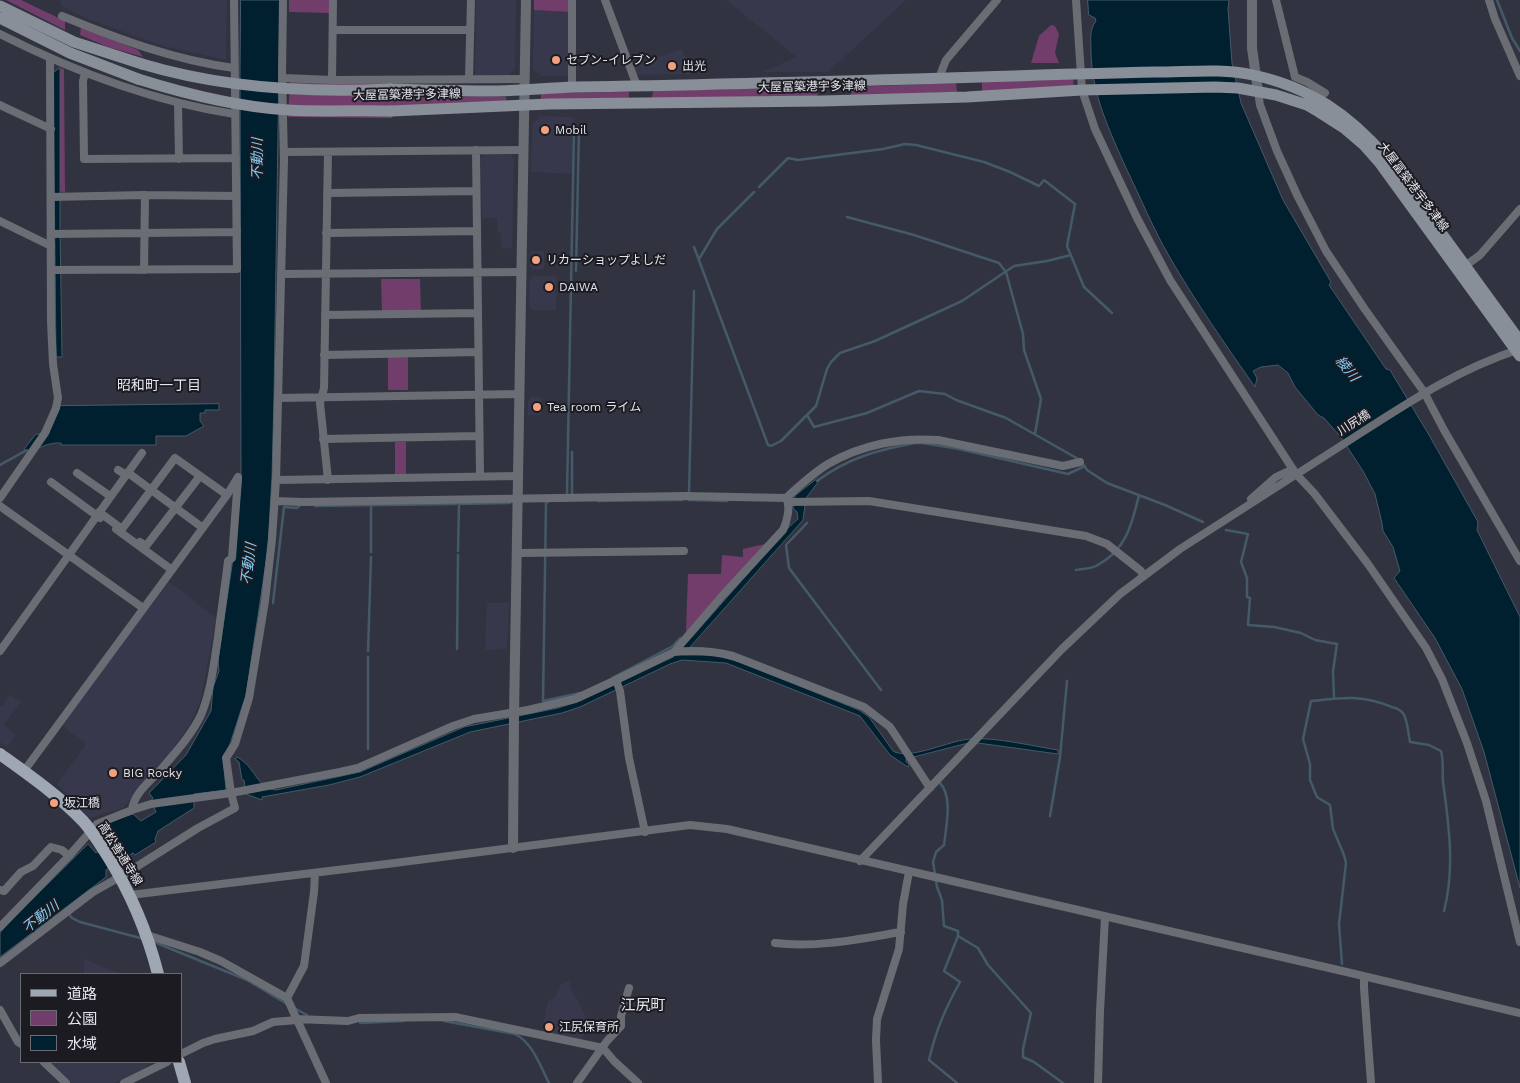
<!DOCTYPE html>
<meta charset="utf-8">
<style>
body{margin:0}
#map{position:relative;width:1520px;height:1083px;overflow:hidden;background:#323340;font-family:"Work Sans","Noto Sans JP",sans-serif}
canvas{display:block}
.legend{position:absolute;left:20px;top:973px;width:162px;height:90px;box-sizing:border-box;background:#1b1b21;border:1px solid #6b6b73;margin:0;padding:6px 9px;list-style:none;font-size:15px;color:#e4e4ed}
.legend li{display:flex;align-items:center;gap:10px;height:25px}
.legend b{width:25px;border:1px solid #6b6b73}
</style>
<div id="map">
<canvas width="1520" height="1083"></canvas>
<ul class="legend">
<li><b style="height:6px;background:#9fa7b3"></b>道路</li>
<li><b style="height:14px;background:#713e6b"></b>公園</li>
<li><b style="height:14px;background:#001f2f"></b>水域</li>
</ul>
</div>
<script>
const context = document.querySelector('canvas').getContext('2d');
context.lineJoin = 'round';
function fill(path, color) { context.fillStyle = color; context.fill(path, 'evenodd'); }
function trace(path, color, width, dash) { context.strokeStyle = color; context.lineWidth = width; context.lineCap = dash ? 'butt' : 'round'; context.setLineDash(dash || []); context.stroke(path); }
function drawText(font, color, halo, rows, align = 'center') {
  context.font = font + ' "Work Sans","Noto Sans JP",sans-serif'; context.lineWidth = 4; context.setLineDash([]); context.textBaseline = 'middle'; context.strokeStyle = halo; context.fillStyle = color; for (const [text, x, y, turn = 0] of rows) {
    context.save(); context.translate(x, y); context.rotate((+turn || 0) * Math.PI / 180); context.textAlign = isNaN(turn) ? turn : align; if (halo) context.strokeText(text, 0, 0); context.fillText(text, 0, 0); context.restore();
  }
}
fill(new Path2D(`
 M61,0H227L226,60L164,46L90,20L61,6Z
 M476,0H516L515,68L507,77H475Z
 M726,0H906L828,72H763L797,57Z
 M534,10L570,12L568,76H541L533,69Z
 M682,49L692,74L636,75L633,68L634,65Z
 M540,116L573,117L572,174L531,172L532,125Z
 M485,155H510L514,159L512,248L501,249V233H498L497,218H482L481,159Z
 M531,251H544V269L533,270L530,266Z
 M533,276H556V310H533L529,307L530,279Z
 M531,397H541L542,415H528V401Z
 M168,581L216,618L201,699L190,724L170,752L123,808L90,818L57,784L86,744L62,725Z
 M487,603H509L507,649L485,650Z
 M10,695L21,702L4,725L16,735L7,747L0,742V705L2,706Z
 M84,959L119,974H84Z
 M570,980L571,983L570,987L592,1027L579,1041L542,1032L548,1001L555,997L560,985Z
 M48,1062H154L148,1064L145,1069L114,1083H72Z`), '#38384c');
fill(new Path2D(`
 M6,0H21L65,21V30Z
 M289,0H330V13L289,12Z
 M534,0H570V12L534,10Z
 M1051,25L1055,26L1059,34L1055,53L1059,63H1031L1039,36Z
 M81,27L138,50L143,57L108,47L80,35Z
 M60,68L64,69L65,193L60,191Z
 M1073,78L1074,88L982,92V82Z
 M290,82H391L392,95L506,97V101L392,106V118L288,117Z
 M956,83L957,92L851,96V87Z
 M815,88L818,90L817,96L653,98L652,97L653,92L656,90Z
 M629,92V98L546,99H541V93Z
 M381,279H420L421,312L382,311Z
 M388,357H408V390H388Z
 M395,442H406V475L395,476Z
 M765,544L688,632L686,631L688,574H721L722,555L743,557V549Z`), '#713e6b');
const water = new Path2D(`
 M241,0H280L274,395L272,476L268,549L246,695L230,744L223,757L226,790L194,794V808L158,831L155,839L156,842L135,855L133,853L125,858L122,857L106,870V877L0,957V933L6,925L88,844L96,853L111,843L112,841L102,828L110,821L133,814L141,821L156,812L151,801L153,798L149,793L186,755L211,711L213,687L219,671L218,660L236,538L241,481L240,76Z
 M1088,0H1229L1228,9L1232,63L1241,103L1283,200L1331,282L1329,285L1386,369L1390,370L1429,435L1478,522L1477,530L1520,617V888L1484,752L1462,689L1435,638L1394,578L1400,571L1393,547L1383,531L1382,523L1375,494L1363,471L1340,436L1324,418L1318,415L1295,387L1288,373L1278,365L1261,367L1253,371L1257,378L1255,387C1225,344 1195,301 1169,256C1153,228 1141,199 1127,170C1110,132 1091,93 1091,50C1091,40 1089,30 1096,21L1095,18L1089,15Z
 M60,68V226L62,357H56L53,73Z
 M219,404V410H205V413H200V421L204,426L186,436H156V445H61V443C49,442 38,448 27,454L24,449L36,434L48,435L60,406Z
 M817,479L819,481L806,498L803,520L683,655H715L740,662L859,710L869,717L893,751C908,760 945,743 963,740C989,735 1031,746 1058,750V754L978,743L964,744L906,759V762L909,764L908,767L890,755L860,716L726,663L682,660L670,664L580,707L562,713L470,732L360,777L329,785L262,797V800L246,794L244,780H242L239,762L235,759L237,757C255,766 257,789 276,790L360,772L464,727L558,708L580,701L673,657L691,638L790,526L798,519L797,512L793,508L795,496Z`);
fill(water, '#001f2f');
trace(water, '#445a68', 1);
trace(new Path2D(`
 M1497,0L1512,38L1520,51
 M759,187L788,158L798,160L883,149L905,144L916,145L984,162L1010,172L1039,186L1044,180L1075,204L1067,246L1084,287L1112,313
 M847,217L914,235L999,263L1006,272L1023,334L1024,350L1041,399L1035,434
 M694,247L768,445L771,446L781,441L816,406L827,369L831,362L840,353L875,341L962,301L1014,266L1047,261L1071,255
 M699,259L717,229L754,192
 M576,271L579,128
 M807,415L814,427L867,413L919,391L945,394L956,400L1006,418L1080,460L1087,470L1107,483L1165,505L1203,522
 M0,465L27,450
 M817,481C848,458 877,450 915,443H923L959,449L1068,474L1085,466
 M567,493L574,130
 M689,493L694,291
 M572,495V452
 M689,500L727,501
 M598,501L682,500
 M548,502H546L543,701L580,693
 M315,506L456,504
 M371,506V552
 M807,523L786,545L789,568L881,690
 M1226,530L1248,534L1241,562L1247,578V597L1250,598L1248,625L1274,627L1301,633L1315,640L1337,644L1333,671L1334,698
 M458,551L459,504L510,503
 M1076,570C1082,569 1090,569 1096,566C1126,551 1132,524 1139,495
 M273,603L284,507L297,508L299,506
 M457,649L458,555
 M368,651L371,557
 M612,678L673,646L680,638
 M368,749V657
 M940,783C953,796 946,827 944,845L936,852L933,862L937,887L942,900L944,926L958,931V936L978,948L988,965L1031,1013L1023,1049V1057L1034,1062L1063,1083
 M1050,816L1060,757L1067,681
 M68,913L72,918L80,922L144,939
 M154,942L247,980L287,1004
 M1342,964L1339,924L1346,863L1344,855L1333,829L1330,805L1317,797L1310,780V764L1303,739L1311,701C1343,698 1361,694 1392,707C1396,708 1402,710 1404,715C1408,723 1408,733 1410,742L1429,745L1441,751C1444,761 1442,772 1443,782C1449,825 1455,869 1444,911
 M294,1008L307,1015
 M444,1021L515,1034C533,1043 540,1066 549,1083
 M360,1023L403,1021
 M957,1083L929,1060C936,1030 945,1009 960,982L944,971L958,936`), '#445a68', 2.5);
trace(new Path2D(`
 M605,0L637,86
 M1076,0L1082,90L1095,129L1137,218L1170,280L1296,474L1314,493L1368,564L1426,648L1442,679L1467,743L1486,801L1520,942
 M1276,0L1295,77L1307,82L1325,93
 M1489,0L1495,19L1520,76
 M62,16C118,39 174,60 234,68
 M333,30H470
 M0,34C75,72 151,101 234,114
 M85,73L83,81L84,159L236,158
 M283,78L332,80L525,79
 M469,78L471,0
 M939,78L946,60L997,0
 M332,80L333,0
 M572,87V0
 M1258,91L1260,105L1277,151L1298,197L1326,251L1364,308L1424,392L1444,430L1520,561
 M178,104L179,159
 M0,105L51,129
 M476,150L480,476
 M284,152L523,150
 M327,193L476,191
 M51,197L145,195L236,196
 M0,221L51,246
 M326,233L477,231
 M51,234L237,232
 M1465,266L1480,255L1520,209
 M51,270L237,269L234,0
 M144,270L145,195
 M281,274L521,272
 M325,315L478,313
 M324,355L478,352
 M278,398L520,394
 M323,439L479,436
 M118,470L123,473L131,475L203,528
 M77,473L110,496
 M276,480L518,476
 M328,480L320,403L324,388L328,152
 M51,482L100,518
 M0,498L45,433L56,408L58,398L53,364L51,321L50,59
 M1251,499L1276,477L1293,469
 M275,501L303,502L686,496L786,498C799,486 813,473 828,464C861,445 900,437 938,440L1063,466L1080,462
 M788,502L869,501L1086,536L1107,544L1141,571L1143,576
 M0,506L143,608
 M99,512L122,529L175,458L227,495
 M116,529L172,570
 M140,542L146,546L200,476
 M517,553L684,551
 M0,651L142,453
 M674,652C695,650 713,651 733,656L864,707L890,727L930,788
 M616,680L620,691L629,758L645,832
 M24,771L227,495L238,477
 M132,810C134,792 152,780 163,767C176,752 192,734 201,715C211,691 214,663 218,637C221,612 225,587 228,561L232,558L238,479
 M860,861L1062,649L1120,594L1180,549C1237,512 1295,475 1353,438C1407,403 1458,369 1520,349
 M0,890L4,891L21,872L33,866L51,847L62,850L69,856L97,824L132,810L151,804L231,793L340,772L358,768L453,726L474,719L528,710L575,699L616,680L674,652L723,595L783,530C787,522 791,506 786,498
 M130,895L387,864L690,825L727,829L1338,970L1520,1013
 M0,927L69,856
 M147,935L200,952L221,961L287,998L326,1083
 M775,943C817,948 859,939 901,932
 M0,963L93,892L125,874L198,828L235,808L231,793L226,758L235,744L249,698L265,601L272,539L276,480L284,160L282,74L283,0
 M1364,976V988L1371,1083
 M287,998L304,966L314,892L315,873
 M0,1010L18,1042L21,1044
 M296,1019L348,1021L359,1018L455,1017L603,1048L614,1061L638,1083
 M181,1054L203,1043L215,1039L253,1031L273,1022L297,1020
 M44,1062L66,1083
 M124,1083L167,1062
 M577,1083L607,1041L621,1026V1016L629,988
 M878,1083L876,1040L877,1019L899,949L903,904L909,872
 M1098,1083L1100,1011L1105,917`), '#6a6e74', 8);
trace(new Path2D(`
 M1252,0V48L1258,91
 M513,848L514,715L526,0`), '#6a6e74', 10);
trace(new Path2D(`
 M0,6L74,42L142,64
 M0,18L70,53L138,79
 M390,89C426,90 462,91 498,91C524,90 550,88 575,87C711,85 846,81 981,77C1040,75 1098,73 1156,72C1188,72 1222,68 1253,75C1310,87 1349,115 1386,157L1520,341
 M391,111L549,104L822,101L967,97L1082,90L1215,87L1238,88L1276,95L1307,105L1319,112L1344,128L1364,145L1379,162L1520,356`), '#888f98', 11);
trace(new Path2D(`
 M0,754C29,775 58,795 83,821C92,831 100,844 107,855C131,893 147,931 158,974
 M179,1062L185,1083`), '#9fa7b3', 12);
trace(new Path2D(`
 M142,64C222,88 307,93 390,89
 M138,79C186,94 237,107 288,110C322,112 357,110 391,111`), '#888f98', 11);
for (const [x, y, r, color] of [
 [556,60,5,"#f2a17e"],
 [672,66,5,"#f2a17e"],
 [545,130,5,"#f2a17e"],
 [536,260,5,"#f2a17e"],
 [549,287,5,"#f2a17e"],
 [537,407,5,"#f2a17e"],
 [113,773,5,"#f2a17e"],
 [54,803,5,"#f2a17e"],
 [549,1027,5,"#f2a17e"]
]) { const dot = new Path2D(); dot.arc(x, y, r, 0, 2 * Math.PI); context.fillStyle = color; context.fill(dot); trace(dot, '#1b1b21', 2); }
drawText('12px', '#e4e4ed', '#1b1b21', [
 ["セブン-イレブン",566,60],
 ["出光",682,66],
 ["Mobil",555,130],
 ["リカーショップよしだ",546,260],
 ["DAIWA",559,287],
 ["Tea room ライム",547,407],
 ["BIG Rocky",123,773],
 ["坂江橋",64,803],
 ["江尻保育所",559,1027]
], 'left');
drawText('12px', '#e4e4ed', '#1b1b21', [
 ["大屋冨築港宇多津線",812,87,-1],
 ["大屋冨築港宇多津線",407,95,-1],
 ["大屋冨築港宇多津線",1413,187,53],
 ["川尻橋",1354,423,-33],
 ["高松善通寺線",120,854,58]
]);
drawText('italic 14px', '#86ccf3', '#1b1b21', [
 ["不動川",258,159,-90],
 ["綾川",1347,369,51],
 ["不動川",249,564,-83],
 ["不動川",41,917,-38]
]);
drawText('14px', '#e4e4ed', '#1b1b21', [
 ["昭和町一丁目",159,386]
]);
drawText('15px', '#e4e4ed', '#1b1b21', [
 ["江尻町",643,1006]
]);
</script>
